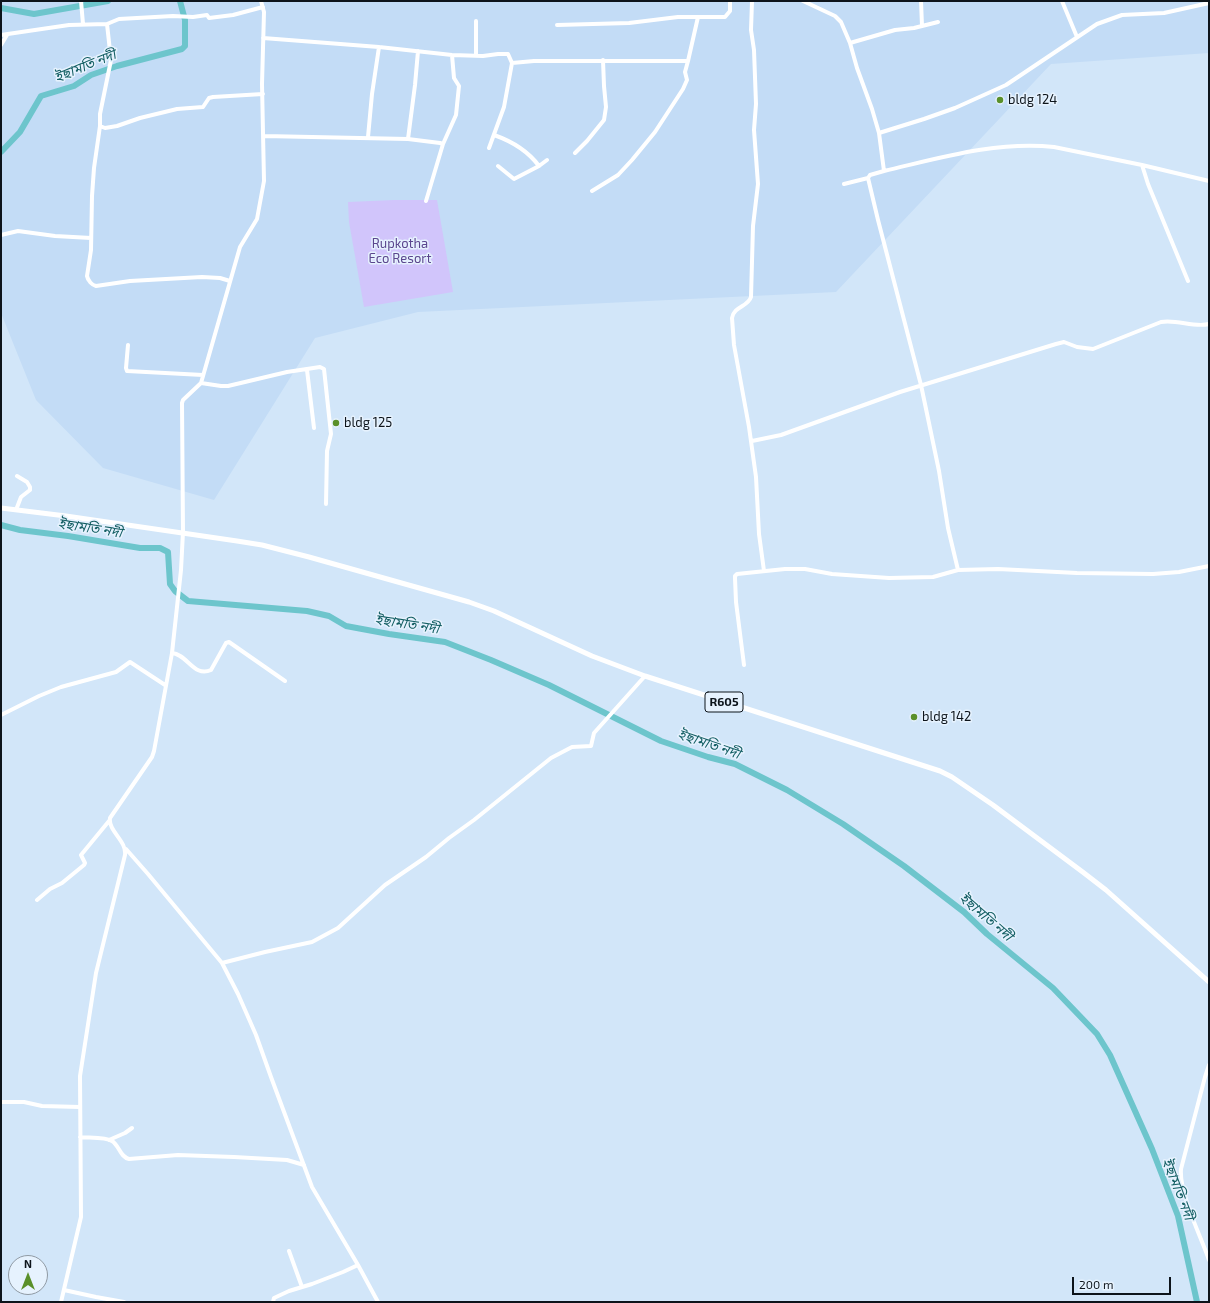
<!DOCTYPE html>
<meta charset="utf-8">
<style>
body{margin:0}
#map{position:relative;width:1210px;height:1303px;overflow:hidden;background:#d2e6f9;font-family:"Exo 2",sans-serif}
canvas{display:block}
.frame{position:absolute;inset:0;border:2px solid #0d141b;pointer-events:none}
.north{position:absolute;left:8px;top:1255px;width:40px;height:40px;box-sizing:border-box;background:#e6f2fe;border:1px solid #8f99a3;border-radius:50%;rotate:0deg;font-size:11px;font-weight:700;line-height:16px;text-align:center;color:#0d141b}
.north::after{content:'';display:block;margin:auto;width:14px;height:18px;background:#5a902a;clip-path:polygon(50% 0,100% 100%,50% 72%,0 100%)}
.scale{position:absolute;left:1072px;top:1277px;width:99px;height:18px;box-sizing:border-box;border:2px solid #0d141b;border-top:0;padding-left:5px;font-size:12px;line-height:14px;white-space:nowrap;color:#0d141b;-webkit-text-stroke:3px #e6f2fe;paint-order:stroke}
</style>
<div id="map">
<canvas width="1210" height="1303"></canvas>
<div class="frame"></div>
<div class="north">N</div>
<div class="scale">200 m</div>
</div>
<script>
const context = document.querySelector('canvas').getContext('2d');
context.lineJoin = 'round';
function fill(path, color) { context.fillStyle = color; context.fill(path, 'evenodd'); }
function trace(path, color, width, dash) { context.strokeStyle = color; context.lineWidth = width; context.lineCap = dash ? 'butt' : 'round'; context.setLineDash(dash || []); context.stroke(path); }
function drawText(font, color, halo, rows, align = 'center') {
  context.font = font + ' "Exo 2","Noto Sans Bengali",sans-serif'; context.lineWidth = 3; context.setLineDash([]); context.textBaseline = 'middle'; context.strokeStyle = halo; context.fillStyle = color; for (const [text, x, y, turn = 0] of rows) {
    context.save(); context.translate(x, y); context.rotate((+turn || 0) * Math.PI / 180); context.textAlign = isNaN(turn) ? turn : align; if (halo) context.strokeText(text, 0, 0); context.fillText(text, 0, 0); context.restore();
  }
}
fill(new Path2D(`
 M1,1H1209V53L1051,64L836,292L418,312L315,338L214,500L103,468L36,400L1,313Z`), '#c3dcf6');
fill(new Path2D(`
 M394,200H437L453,292L364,307L349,222L348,202Z`), '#d1c5fb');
trace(new Path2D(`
 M1,8L34,14L108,1
 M1,152L20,132L41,96L74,86L91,75L117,66L182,49L185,46V20L180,1
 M1,525L20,530L68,536L140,548H160L168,552L170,584L175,591L188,601L307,611L329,616L346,626L389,634L445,642L491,660L549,685L661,741L708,757L735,764L787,790L843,824L904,866L964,912L987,934L1053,988L1097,1034L1110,1055L1152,1149L1178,1216L1197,1302`), '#6dc5cc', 6);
trace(new Path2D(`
 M81,1L83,24
 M752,1L751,30L754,50L756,104L754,130L758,184L753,226L751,297C748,307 734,306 732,318L734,345L749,427L756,477L759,534L764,571
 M803,1L835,16L841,22L850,43L857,68L872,109L879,133L884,171
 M921,1L922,26
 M1062,1L1077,37
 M476,21V56
 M107,24L111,60L100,114V126L105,128L117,126L140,118L177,109L203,107L209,98L213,97L263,94
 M557,25L629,23L678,17H725L730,11V1
 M1,35L69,25L107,24L119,19L173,16L193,17L207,15L209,18L233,15L263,7
 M263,38L379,47L452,55L483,56L498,54H508L512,63L534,61H688L698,17
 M850,43L895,30L914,28L938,22
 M1,45L7,35
 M100,126L94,168L92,196L91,250L87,276C88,281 92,285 96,286L130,281L202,277L220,278L230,281
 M879,133L924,119L955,108L1006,85L1097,24L1122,15L1164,13L1209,3
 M494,135C511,141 528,151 539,166L547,160
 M264,136L408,139L440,143L443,144L426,201
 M368,137L372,94L379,47
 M408,139L415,85L418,51
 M443,144L456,115L459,86L454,78L452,55
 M489,148L504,107L512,63
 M575,153L587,141L604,120L606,107L604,86L603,60
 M1142,165L1148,184L1188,281
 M498,166L514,179L539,166
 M868,178L878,220L921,385L939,471L948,528L958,570
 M844,184L868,178L870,175L884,171C940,158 996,141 1054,147L1142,165L1209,181
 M592,191L618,175L632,160L655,132L683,89L687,80L685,72L688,61
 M1,235L18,231L55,236L91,238
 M128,345L126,368L127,371L203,375
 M307,370L314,428
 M201,383L221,386H228L287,372L320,367L324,369L331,434L327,451L326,504
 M752,441L781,435L900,392L1056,344L1064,342L1077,347L1093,349L1161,322C1177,319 1194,328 1209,324
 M16,510L21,497L30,490V487L27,482L17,476
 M172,653C187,654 194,678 211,670L226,643L229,642L285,681
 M744,665L736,602L735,578V576L737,574L785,569H805L832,574L889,578L933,577L958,570L998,569L1077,573L1153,574L1179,572L1209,566
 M1,715L39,696L61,687L116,672L130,662L165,685
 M126,849L148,874L222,963L238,994L256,1035L271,1077L312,1187L358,1265L378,1302
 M37,900L50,889L62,883L84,865L85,863L81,855L109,821
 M222,963L265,952L312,942L338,928L385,885L426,857L449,838L474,820L551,758L572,747L591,746L594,733L645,676
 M1209,1065L1205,1077L1181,1169C1179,1194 1201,1236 1209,1260
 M1,1102H24L42,1106L80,1107
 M80,1137C88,1138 106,1137 112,1141C119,1145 120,1157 129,1159L178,1155L234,1157L287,1160L304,1165
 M109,1140L125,1133L132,1128
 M289,1251L302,1287
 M64,1290L96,1297L124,1302
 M61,1302L81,1217L80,1076L96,973L125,855C127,841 108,831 110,818L152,757L154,751L172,653L181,570L183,532L182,403L183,400L201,383L240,247L257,219L264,181L262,84L264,12L261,1
 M273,1302L274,1298L289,1291L312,1284L343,1272L358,1265`), '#fff', 4);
trace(new Path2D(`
 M1,508L66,516L237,541L262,545L309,557L469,602L494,611L592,656L645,676L940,771L952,777L993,805L1084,873L1106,890L1209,982`), '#fff', 5);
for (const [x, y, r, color] of [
 [1000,100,4,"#5a902a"],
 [336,423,4,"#5a902a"],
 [914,717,4,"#5a902a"]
]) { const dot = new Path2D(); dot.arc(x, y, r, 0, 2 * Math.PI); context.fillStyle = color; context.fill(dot); trace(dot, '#e6f2fe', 1.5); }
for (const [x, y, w] of [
 [724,702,38]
]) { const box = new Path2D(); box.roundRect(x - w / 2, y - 10, w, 20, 3); context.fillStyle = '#e6f2fe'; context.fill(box); trace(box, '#0d141b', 1); }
drawText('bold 12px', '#0d141b', null, [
 ["R605",724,702]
]);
drawText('13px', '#0d141b', '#e6f2fe', [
 ["bldg 124",1008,100],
 ["bldg 125",344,423],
 ["bldg 142",922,717]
], 'left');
drawText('13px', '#5b468e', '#e6f2fe', [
 ["Rupkotha",400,244],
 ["Eco Resort",400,259]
]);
drawText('italic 14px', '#135e63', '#e6f2fe', [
 ["ইছামতি নদী",85,66,-22],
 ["ইছামতি নদী",90,528,9],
 ["ইছামতি নদী",407,624,9],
 ["ইছামতি নদী",709,744,19],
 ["ইছামতি নদী",986,917,41],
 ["ইছামতি নদী",1178,1189,69]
]);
</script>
